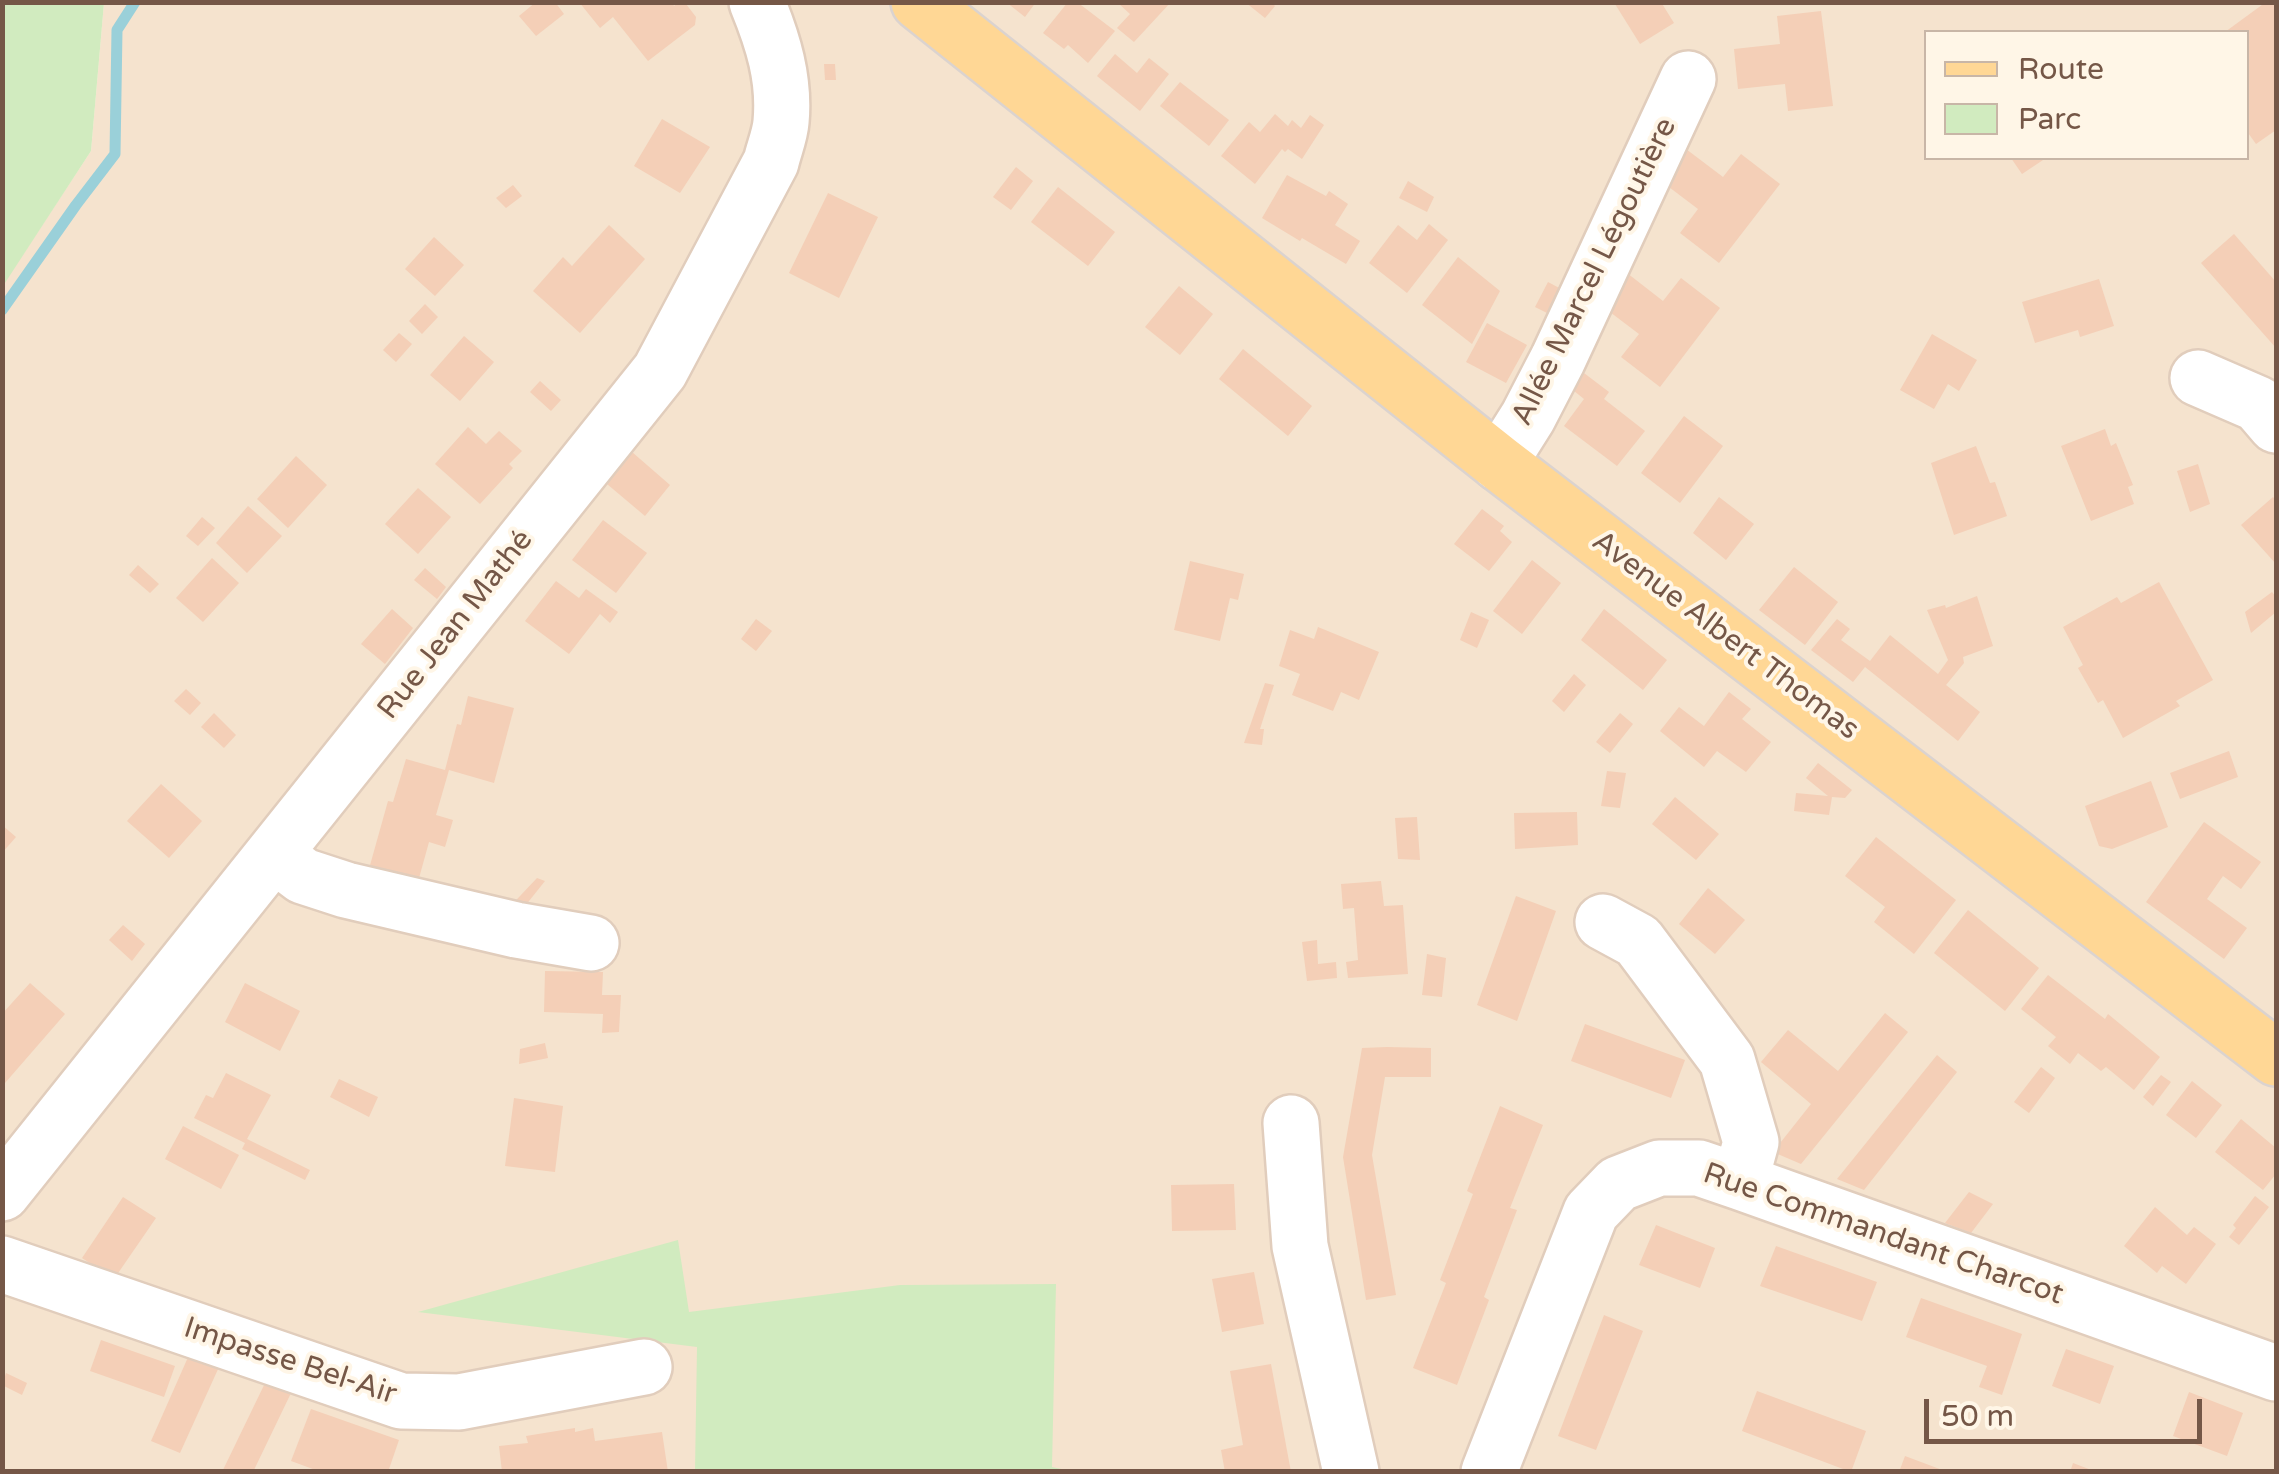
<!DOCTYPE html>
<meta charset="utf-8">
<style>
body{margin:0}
#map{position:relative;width:2279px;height:1474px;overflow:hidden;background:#fdf2e0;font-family:"Varela Round",sans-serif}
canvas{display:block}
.frame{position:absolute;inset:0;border:5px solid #755747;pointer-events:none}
.legend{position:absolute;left:1924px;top:30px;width:325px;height:130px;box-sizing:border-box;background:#fff6e7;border:2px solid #c8b6a7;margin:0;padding:12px 18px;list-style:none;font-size:30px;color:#755747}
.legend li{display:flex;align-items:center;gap:20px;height:50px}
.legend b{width:50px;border:2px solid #c8b6a7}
.scale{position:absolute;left:1924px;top:1399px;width:278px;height:45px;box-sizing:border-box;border:5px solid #755747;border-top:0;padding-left:12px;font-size:30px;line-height:35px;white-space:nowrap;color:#755747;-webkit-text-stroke:8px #fff6e7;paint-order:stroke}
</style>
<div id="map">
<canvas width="2279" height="1474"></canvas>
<div class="frame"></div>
<ul class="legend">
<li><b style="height:12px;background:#ffd795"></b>Route</li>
<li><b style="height:28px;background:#d1ebbf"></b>Parc</li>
</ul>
<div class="scale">50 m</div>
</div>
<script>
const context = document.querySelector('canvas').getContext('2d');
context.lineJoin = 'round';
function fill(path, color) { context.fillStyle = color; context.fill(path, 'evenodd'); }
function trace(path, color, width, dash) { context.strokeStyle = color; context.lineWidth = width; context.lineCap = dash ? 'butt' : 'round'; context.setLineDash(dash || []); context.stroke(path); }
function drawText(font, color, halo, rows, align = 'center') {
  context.font = font + ' "Varela Round",sans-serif'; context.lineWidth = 8; context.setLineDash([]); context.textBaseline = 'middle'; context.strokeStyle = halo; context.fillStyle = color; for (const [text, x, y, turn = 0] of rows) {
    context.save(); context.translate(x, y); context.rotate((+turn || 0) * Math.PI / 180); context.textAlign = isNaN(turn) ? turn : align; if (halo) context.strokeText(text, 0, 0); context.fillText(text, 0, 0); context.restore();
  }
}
fill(new Path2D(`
 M104,3H2276V1471H3L2,286L91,151ZM1926,32H2246V158H1926Z`), '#f5e3ce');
fill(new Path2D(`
 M3,2L104,3L91,151L3,286Z
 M678,1240L689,1312L900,1285L1056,1284L1052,1467L1071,1471H695L697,1347L418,1312Z`), '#d1ebbf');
trace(new Path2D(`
 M2,310L76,205L115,154L117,30L135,2`), '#9ad0d9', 11);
fill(new Path2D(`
 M536,2H555L564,14L536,36L519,16Z
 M579,2H672L674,6L678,3L686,4L696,17L695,25L648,61L613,17L600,28Z
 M1006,2H1036L1025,17Z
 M1068,2H1077L1115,31L1088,63L1068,45L1064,49L1043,33Z
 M1117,2H1171L1134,42L1117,28L1130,14Z
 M1245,2H1271L1275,6L1265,18Z
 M1618,2H1661L1674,23L1640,44L1615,4Z
 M2266,2H2273L2276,7V130L2256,144L2246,130V32H2225Z
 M1821,11L1833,106L1788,111L1785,84L1738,89L1734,49L1780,44L1777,16Z
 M1115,54L1137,73L1149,58L1169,74L1140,111L1097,76Z
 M824,64H835L836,80H825Z
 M1180,82L1229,120L1209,146L1160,106Z
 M1275,114L1288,126L1292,120L1301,128L1310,115L1324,125L1302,159L1288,149L1285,152L1282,149L1255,184L1221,156L1249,122L1260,132Z
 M662,119L710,147L680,193L634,166Z
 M1686,149L1723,177L1741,154L1780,184L1719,263L1680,233L1698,209L1661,181Z
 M2011,158H2046L2022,174Z
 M1016,167L1033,181L1011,210L993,197Z
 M1287,175L1326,196L1329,191L1348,204L1335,225L1360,241L1346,264L1302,238L1300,241L1262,218Z
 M1408,181L1434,197L1427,212L1399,198Z
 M513,185L522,196L506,208L496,198Z
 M1058,187L1115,232L1088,266L1031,222Z
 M828,193L878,217L839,298L789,273Z
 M1429,224L1448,240L1407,293L1369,263L1398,225L1417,240Z
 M609,225L645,259L580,333L533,291L563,257L572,266Z
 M2234,234L2276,282V348L2201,263Z
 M434,237L464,265L435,296L405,269Z
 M1458,257L1500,291L1472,344L1422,305Z
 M1627,273L1663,301L1681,278L1720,308L1660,387L1621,357L1639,334L1602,306Z
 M2099,279L2114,326L2080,337L2078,330L2035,343L2022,302Z
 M1548,282L1565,291L1553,316L1535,307Z
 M1179,286L1213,314L1180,355L1145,327Z
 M425,304L438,317L422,334L409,321Z
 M1487,323L1527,345L1506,383L1466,362Z
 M399,333L412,344L396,362L383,350Z
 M1932,334L1977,360L1959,391L1948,384L1934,409L1900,390Z
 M464,336L494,362L460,401L430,375Z
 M1243,349L1312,406L1288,436L1219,379Z
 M1580,370L1609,392L1604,399L1645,431L1617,466L1564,426L1584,399L1568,386Z
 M540,381L561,400L551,411L530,392Z
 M1684,416L1723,446L1680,503L1641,473Z
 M468,427L486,444L499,431L522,451L509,464L513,468L480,504L435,464Z
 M2105,429L2111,446L2116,443L2133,485L2128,487L2134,504L2091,521L2061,446Z
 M1976,446L1990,483L1995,482L2007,516L1954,535L1931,463Z
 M632,452L670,485L645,516L607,484Z
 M296,456L327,485L288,528L257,499Z
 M2198,464L2210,504L2190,512L2177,471Z
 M418,488L451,517L418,554L385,524Z
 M1719,497L1754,524L1726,560L1693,533Z
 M2273,497L2276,500V564L2241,525Z
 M248,506L282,536L247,573L216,543Z
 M1482,509L1504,526L1500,531L1512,542L1489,571L1454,544Z
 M202,517L215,528L198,546L186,536Z
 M603,520L647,553L616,593L572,560Z
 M212,558L239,583L203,622L176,598Z
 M1532,560L1561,583L1522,634L1493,611Z
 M1190,561L1244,574L1238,600L1230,598L1220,641L1174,630Z
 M138,565L159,584L150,593L129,575Z
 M1794,567L1838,602L1805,645L1759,610Z
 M425,568L446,587L437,599L414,580Z
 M556,581L579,598L586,589L618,612L610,623L600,614L569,654L525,621Z
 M2159,582L2213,680L2176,701L2180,706L2123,738L2103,700L2098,703L2078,668L2083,665L2063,627L2117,597L2121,603Z
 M2272,592L2276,597V612L2251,633L2245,612Z
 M1977,596L1993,646L1963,657L1964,663L1946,685L1980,712L1958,741L1865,667L1853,682L1811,650L1837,619L1850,629L1841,640L1870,661L1890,635L1938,674L1948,660L1927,610L1945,605L1946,608Z
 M392,609L413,628L385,664L361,644Z
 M1604,609L1667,660L1643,690L1581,640Z
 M1471,612L1489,620L1477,648L1460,640Z
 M756,619L772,631L756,651L741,639Z
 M1318,627L1379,652L1359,700L1341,692L1333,711L1292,695L1300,674L1279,666L1290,630L1314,639Z
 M1574,674L1586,685L1564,712L1552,701Z
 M1265,683L1274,685L1260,729H1264L1262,745L1244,743Z
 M186,689L201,703L190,715L174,701Z
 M1729,692L1751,709L1742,719L1771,742L1746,772L1717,751L1704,767L1660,731L1679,707L1704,726Z
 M468,696L514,708L494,783L449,770L436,815L453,820L445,847L429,842L416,889L367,876L388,801L393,802L406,759L445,770L457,724L461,725Z
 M214,713L236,735L224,748L201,727Z
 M1620,713L1633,724L1610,753L1596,742Z
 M2229,751L2238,777L2180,799L2170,773Z
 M1818,763L1852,790L1845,798L1832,797L1829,815L1794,811L1796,793L1828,796L1806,778Z
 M1607,771L1626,773L1620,808L1601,806Z
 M2151,781L2168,827L2112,849L2099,846L2085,806Z
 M161,784L202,821L169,858L127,821Z
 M1675,797L1719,834L1696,860L1652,824Z
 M1577,812L1578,845L1515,849L1514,813Z
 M1417,817L1420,860L1398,859L1395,818Z
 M2204,822L2261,862L2241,889L2223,876L2207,899L2247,928L2224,959L2146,902Z
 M2,825L16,837L2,853Z
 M1876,837L1956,900L1914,954L1874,922L1885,907L1845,876Z
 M537,878L545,881L517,916L504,913Z
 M1381,881L1384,906L1403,905L1408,974L1348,978L1346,962L1358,960L1354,908L1343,909L1341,884Z
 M1708,888L1745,920L1715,954L1679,924Z
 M1516,896L1556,911L1517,1021L1477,1005Z
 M1968,910L2039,968L2005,1011L1934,953Z
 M123,925L145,944L132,961L109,940Z
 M1317,940L1318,964L1336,962L1337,978L1307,981L1302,942Z
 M1427,954L1446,958L1442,997L1422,995Z
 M545,971L603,972L602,995H621L619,1032L602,1033L603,1014L544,1012Z
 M2048,975L2105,1019L2108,1014L2160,1057L2134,1090L2106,1067L2101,1071L2078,1053L2070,1064L2048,1046L2056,1037L2021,1009Z
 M30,983L65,1014L5,1083L2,1080V1014Z
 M245,983L300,1011L280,1051L225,1022Z
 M1885,1013L1908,1032L1801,1164L1773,1152L1811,1104L1761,1062L1788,1030L1838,1071Z
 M1585,1024L1685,1060L1671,1098L1571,1061Z
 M545,1043L548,1058L519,1064L520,1049Z
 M1387,1047L1431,1048V1077H1385L1372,1155L1396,1295L1366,1300L1343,1157L1362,1048Z
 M1937,1055L1957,1072L1864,1190L1837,1179Z
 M2041,1067L2055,1078L2029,1113L2014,1102Z
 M226,1073L271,1095L247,1139L310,1170L305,1180L242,1149L245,1143L194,1118L206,1095L213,1098Z
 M2161,1075L2171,1082L2153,1106L2143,1097Z
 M339,1079L378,1097L369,1117L330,1097Z
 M2192,1081L2222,1105L2196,1138L2166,1115Z
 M514,1098L563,1106L555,1172L505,1166Z
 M1500,1106L1543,1125L1510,1208L1517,1210L1484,1297L1489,1300L1457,1385L1413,1368L1446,1283L1440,1280L1473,1194L1467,1191Z
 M2241,1119L2276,1148V1174L2263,1190L2215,1152Z
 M183,1126L239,1155L221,1189L165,1159Z
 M1234,1184L1236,1230L1172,1231L1171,1185Z
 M1969,1192L1993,1204L1971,1233L1945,1223Z
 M2255,1196L2269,1207L2239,1245L2229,1237L2236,1228L2233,1225Z
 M123,1197L156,1218L114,1279L82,1258Z
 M2155,1207L2187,1235L2194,1227L2216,1244L2186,1284L2162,1266L2157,1273L2124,1246Z
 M1656,1225L1715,1248L1700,1288L1639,1265Z
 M1776,1246L1877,1282L1862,1321L1760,1286Z
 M1254,1272L1264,1324L1222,1332L1212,1279Z
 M1921,1298L2022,1334L2002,1395L1979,1387L1987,1366L1906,1337Z
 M1604,1315L1643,1331L1596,1450L1558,1436Z
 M101,1340L175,1366L164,1397L90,1371Z
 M2066,1349L2114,1366L2100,1404L2052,1386Z
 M189,1355L219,1367L180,1453L151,1441Z
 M1271,1364L1291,1472H1225L1221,1450L1243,1445L1230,1371Z
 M6,1373L27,1383L22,1395L2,1385Z
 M267,1379L292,1391L253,1472H222Z
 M1757,1391L1866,1431L1851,1472L1742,1431Z
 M2189,1392L2243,1413L2227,1456L2173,1436Z
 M311,1409L399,1440L388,1472H321L291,1461Z
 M575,1428V1432L593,1428L595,1441L662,1432L668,1472H502L499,1446L528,1443L526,1436Z
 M1905,1456L1945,1471V1472H1899Z
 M2073,1463L2094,1471V1472H2070Z`), '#f4cfb7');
const minor = new Path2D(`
 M2198,378L2258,404L2276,425
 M1499,463L1528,417L1558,359L1688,79
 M274,854L303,876L346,890L516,930L591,943
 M1603,922L1638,941L1727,1060L1751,1142L1740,1182
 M1291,1123L1300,1246L1351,1472
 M2,1193L660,371L771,162C774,149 780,135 781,122C785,79 773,41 757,2
 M2,1264L401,1401L459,1402L644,1367
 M1489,1472L1591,1212L1618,1184L1659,1168H1699L1740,1182L2276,1373`);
const major = new Path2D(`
 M919,2L1499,463L2276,1058`);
trace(minor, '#e1cdbc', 60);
trace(major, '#dbd3cf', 60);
trace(minor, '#fff', 55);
trace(major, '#ffd795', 55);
drawText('30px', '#755747', '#fff6e7', [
 ["Allée Marcel Légoutière",1595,272,-64],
 ["Rue Jean Mathé",456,625,-52],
 ["Avenue Albert Thomas",1725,636,37],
 ["Rue Commandant Charcot",1883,1235,19],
 ["Impasse Bel-Air",290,1362,18]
]);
</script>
